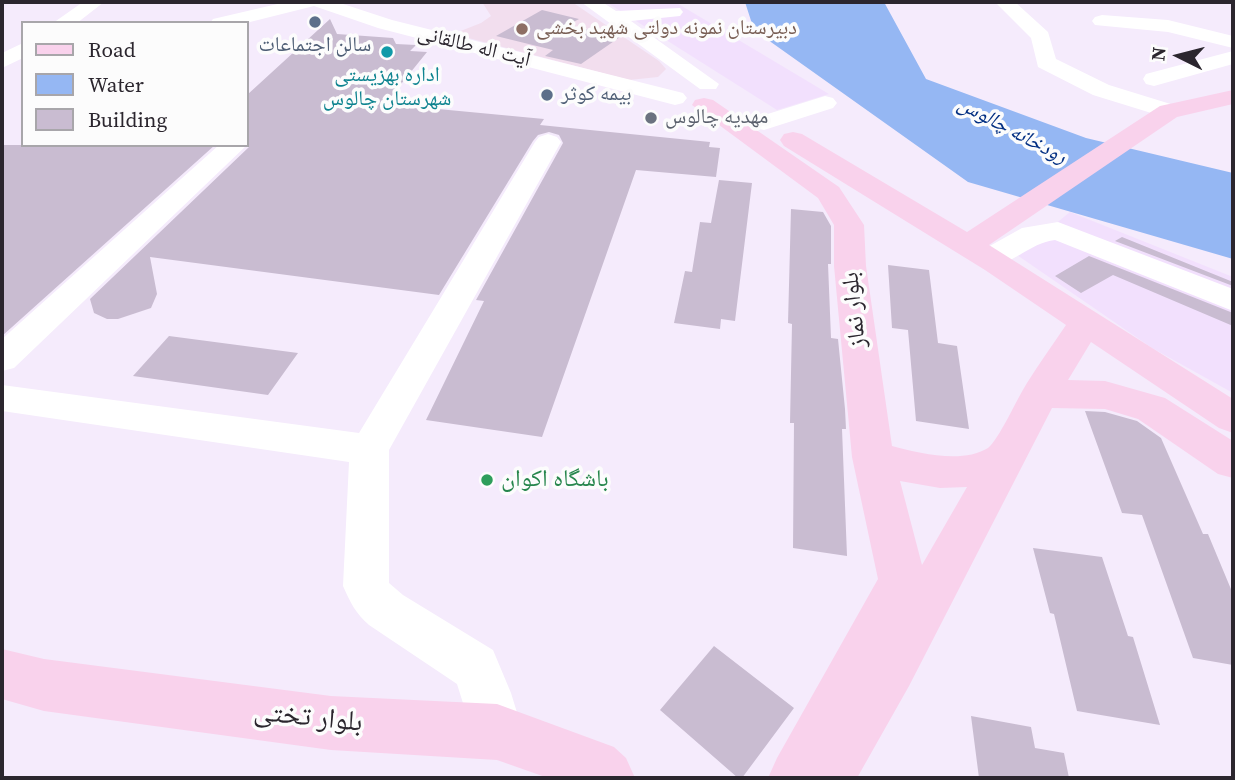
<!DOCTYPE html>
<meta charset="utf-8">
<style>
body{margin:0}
#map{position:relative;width:1235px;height:780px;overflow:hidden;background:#f5ebfc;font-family:"Source Serif 4",serif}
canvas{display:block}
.frame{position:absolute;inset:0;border:4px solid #2b262e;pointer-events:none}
.legend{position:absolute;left:21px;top:21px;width:228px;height:126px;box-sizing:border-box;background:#fcfcfc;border:2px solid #a8a6aa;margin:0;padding:9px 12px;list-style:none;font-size:21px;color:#2b262e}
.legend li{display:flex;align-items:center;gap:14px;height:35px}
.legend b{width:35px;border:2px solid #a8a6aa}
.north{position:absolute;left:1144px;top:21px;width:70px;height:70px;-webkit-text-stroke:5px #fcfcfc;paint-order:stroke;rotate:276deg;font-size:19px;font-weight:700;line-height:28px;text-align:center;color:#2b262e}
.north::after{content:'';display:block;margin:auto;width:24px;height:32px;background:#2b262e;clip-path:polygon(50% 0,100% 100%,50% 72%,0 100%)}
</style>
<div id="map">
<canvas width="1235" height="780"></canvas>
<div class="frame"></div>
<ul class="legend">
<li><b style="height:9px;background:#f9d2ec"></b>Road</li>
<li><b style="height:19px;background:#95b7f3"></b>Water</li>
<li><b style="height:19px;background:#c9bcd1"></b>Building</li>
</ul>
<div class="north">N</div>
</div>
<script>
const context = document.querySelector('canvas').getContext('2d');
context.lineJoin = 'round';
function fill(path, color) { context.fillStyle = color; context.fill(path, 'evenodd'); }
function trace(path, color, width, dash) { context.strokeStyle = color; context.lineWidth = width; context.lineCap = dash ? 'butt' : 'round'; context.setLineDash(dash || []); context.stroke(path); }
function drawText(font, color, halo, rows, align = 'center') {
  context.font = font + ' "Source Serif 4","Noto Naskh Arabic",serif'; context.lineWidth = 7; context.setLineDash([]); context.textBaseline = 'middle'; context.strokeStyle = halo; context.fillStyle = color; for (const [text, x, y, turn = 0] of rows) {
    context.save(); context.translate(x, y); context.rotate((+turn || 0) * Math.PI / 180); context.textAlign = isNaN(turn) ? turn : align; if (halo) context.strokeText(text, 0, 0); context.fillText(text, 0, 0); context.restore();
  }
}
fill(new Path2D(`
 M606,2H675L829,94L777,110Z
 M1070,212L1233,277V393L1152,348L1017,255Z`), '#f2e0fd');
fill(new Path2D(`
 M482,2H572L659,61L666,69L658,77L629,80L453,34L481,23L491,16Z`), '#f2deee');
fill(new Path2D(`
 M745,2H884L926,79L1086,138L1233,173V259L968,182L754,30Z`), '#95b7f3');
fill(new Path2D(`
 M542,10L579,19L568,25L620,37L581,64L545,56L553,50L496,36Z
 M330,19L337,34L393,38L396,44L416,45L410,51L427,52L385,104L544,119L540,125L710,142L709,147L720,148L716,177L636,170L542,437L426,420L484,301L476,300L563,143L559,135L549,132L538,135L533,141L439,295L150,257L157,294L151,308L118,319H107L94,313L90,299L249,147L247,95Z
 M2,145H215L2,336Z
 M719,180L752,183L735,321L721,319L720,329L674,323L685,271L692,272L700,222L711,223Z
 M791,209L823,212L831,226V264H828L831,338L838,339L845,409L846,429H842L847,556L793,548L794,423H790L792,324L788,323Z
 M1122,237L1233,282V286L1115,241Z
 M1089,256L1233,313V326L1113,275L1081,293L1055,276Z
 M888,265L929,270L938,343L957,346L969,429L916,421L908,330L892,328Z
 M169,336L298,353L268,395L133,376Z
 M1085,411L1105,412L1137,421L1161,438L1203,534H1208L1233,594V665L1193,658L1142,515L1122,513Z
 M1033,548L1102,557L1128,636L1133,637L1160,725L1077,711L1054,614L1050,613Z
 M714,646L794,708L742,778H738L660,710Z
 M971,716L1031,727L1035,748L1064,753L1069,778H979Z`), '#c9bcd1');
fill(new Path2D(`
 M83,2H104L77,23H53Z
 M286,2H337L392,20L683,93L687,98L683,103L675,105L378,28L314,6L246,23H210L213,19Z
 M581,2H602L616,11L680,8L683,12L680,16L631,21L719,84L716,89H700Z
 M995,2H1015L1048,32L1056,59L1109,85L1177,106L1181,111L1177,116H1161L1093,95L1038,67L1031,38Z
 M1102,15L1168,20L1233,36V48L1168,32L1095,25L1092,21L1095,17Z
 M23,43V58L2,68V53Z
 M1233,51V64L1154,86L1146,84L1143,79L1146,74Z
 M825,96L833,98L837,103L833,108L764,130L755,128L752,123L755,118Z
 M548,134L557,137L561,142L389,450V583L403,595L493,650L511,693L523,732L516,751L497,758L478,751L457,684L369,625C356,614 350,602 343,586L349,462L2,411V385L359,433L535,142L539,137Z
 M219,145H247L14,368L2,371V339Z
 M1058,222L1233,289V311L1055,240C1027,243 1007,272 979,266L975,259L979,252L1022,228Z`), '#fff');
fill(new Path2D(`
 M1233,90V104L1177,117L989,245L1233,399V433L1219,428L1091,342L1068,380L1105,381L1165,398L1233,441V478L1218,474L1138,419L1105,409L1052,408L909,686L857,778H768L777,758L878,579L852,457L834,266V225L818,198L692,105L695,100L704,98L713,100L839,187L864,225L866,266L892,446C919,453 962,464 988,448C998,441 1018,397 1027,383C1039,364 1053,344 1066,325L985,270L784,146L780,140L784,134L793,132L802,134L967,232L1160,106ZM900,481L940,488L967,487L922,565Z
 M2,649L44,659L331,696L497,704L614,747L626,758L635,778H548L497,760L331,750L44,711L2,699Z`), '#f9d2ec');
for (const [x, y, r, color] of [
 [315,22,7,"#5c6f8a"],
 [522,29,7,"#8d6e63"],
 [387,52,7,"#0f9aa8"],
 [547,95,7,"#5c6f8a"],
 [651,118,7,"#6b7280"],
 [487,480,7,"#2e9e5b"]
]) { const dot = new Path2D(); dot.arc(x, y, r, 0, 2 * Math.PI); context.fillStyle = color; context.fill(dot); trace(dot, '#fcfcfc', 2.5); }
drawText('21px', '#785e54', '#fcfcfc', [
 ["دبیرستان نمونه دولتی شهید بخشی",536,29]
], 'left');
drawText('21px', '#4e5e75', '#fcfcfc', [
 ["سالن اجتماعات",315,46],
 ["بیمه کوثر",561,95,"left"]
]);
drawText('21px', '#2b262e', '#fcfcfc', [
 ["آیت اله طالقانی",474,47,14]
]);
drawText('21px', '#0d838f', '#fcfcfc', [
 ["اداره بهزیستی",387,76],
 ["شهرستان چالوس",387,100]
]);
drawText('21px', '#5b616d', '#fcfcfc', [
 ["مهدیه چالوس",665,118]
], 'left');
drawText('italic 21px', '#043083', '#fcfcfc', [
 ["رودخانه چالوس",1012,131,28]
]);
drawText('24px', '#2b262e', '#fcfcfc', [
 ["بلوار نماز",855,310,-96]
]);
drawText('24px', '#27864d', '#fcfcfc', [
 ["باشگاه اکوان",501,480]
], 'left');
drawText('28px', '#2b262e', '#fcfcfc', [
 ["بلوار تختی",308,718,6]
]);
</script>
